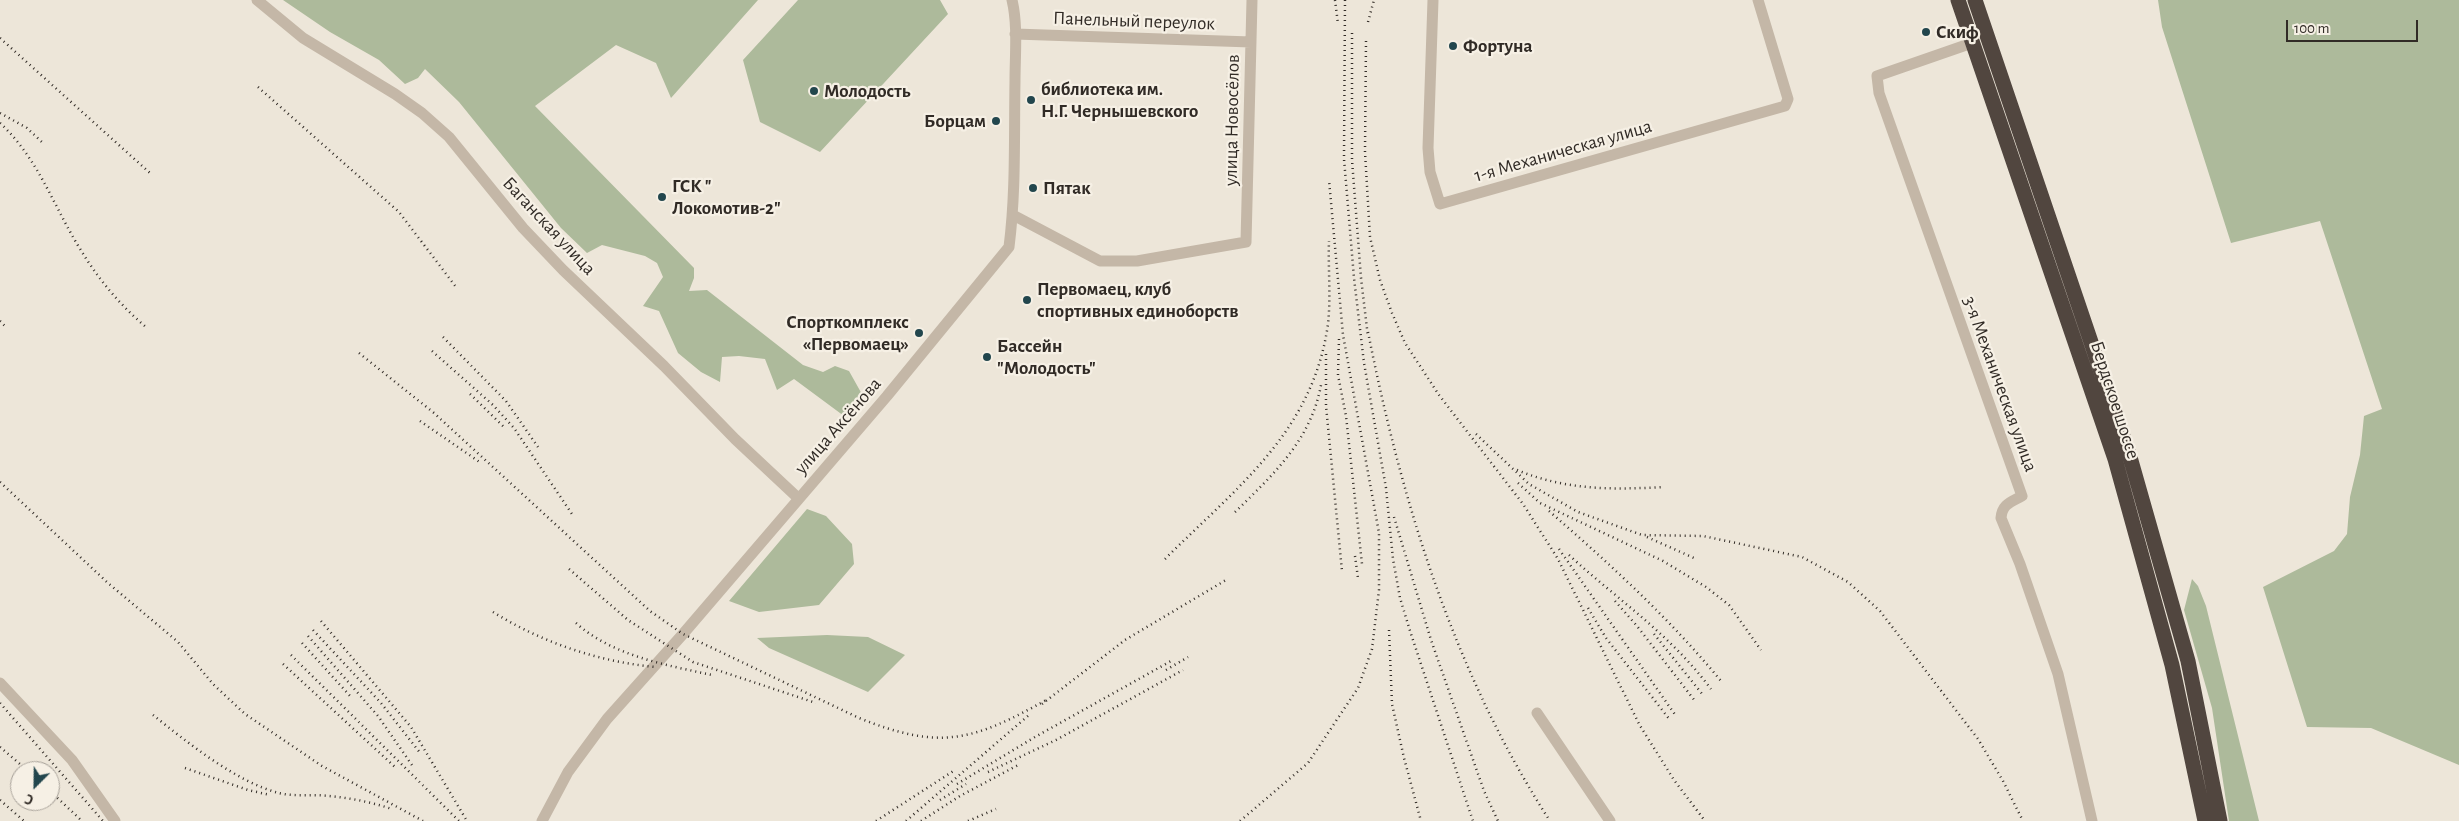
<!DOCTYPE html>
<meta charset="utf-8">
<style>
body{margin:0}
#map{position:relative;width:2459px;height:821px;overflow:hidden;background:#ede6d9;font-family:"Alegreya Sans",sans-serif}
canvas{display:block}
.north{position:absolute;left:10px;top:761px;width:50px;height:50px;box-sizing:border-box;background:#f6f0e5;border:1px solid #a7a199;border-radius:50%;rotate:203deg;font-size:14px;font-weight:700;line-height:20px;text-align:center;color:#312b26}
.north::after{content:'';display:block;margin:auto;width:18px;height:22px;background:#22464d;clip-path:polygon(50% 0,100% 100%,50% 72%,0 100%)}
.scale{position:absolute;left:2286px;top:20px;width:132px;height:22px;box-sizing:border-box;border:2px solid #312b26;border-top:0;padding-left:6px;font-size:15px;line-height:18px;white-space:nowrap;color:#312b26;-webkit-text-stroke:4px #f6f0e5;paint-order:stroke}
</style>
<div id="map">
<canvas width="2459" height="821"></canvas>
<div class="north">С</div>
<div class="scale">100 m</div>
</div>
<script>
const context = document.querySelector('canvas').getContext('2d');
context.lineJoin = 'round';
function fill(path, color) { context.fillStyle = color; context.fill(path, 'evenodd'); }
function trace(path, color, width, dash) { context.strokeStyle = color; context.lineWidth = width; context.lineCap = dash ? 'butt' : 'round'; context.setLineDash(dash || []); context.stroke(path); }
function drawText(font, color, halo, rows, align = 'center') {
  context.font = font + ' "Alegreya Sans",sans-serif'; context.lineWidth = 4.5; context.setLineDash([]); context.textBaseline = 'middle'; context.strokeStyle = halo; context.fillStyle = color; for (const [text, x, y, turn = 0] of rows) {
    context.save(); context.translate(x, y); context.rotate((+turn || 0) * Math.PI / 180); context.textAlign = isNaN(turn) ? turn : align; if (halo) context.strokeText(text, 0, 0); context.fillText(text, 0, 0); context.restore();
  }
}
fill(new Path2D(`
 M283,0H758L671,98L656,63L616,45L535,106L694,268V278L689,291L707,290L803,365L823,372L835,366L849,371L863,396L844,416L794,379L777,390L765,359L739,356L722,357L720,382L701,372L678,353L659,311L643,306L663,277L657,263L645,256L602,245L587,253L561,228L459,102L425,69L418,78L405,84L379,60L330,32Z
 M798,0H940L948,14L820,152L760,122L743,60Z
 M2158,0H2459V765L2371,728L2307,727L2263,587L2334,551L2347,534L2350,497L2360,455L2364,416L2382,409L2320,221L2231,243L2162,27Z
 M807,509L826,516L852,544L854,564L819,605L759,612L729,601Z
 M2192,579L2198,586L2206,606L2259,821H2229L2212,708L2184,610Z
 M827,635L868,637L905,655L868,692L769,648L757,638Z`), '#adba9b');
trace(new Path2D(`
 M257,0L303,38L395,94L422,113L449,137L523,228L563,270L664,366L735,439L798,498
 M1433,0L1428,148L1430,172L1440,204L1785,106L1788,99L1758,0
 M1015,34L1251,42
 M1972,43L1877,76L1879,93L2022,496C2011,502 2002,504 2001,518L2020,564L2058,674L2092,821
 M1013,215L1100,261H1137L1246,242L1252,0
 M0,683L72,760L115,821
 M1537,713L1610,821
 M542,821L568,772L607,719L683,634L887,396L1009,247C1016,192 1014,136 1015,81C1015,55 1018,25 1012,0`), '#c4b7a7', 11);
trace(new Path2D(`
 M1958,0L2115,459L2172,665L2205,821
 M1975,0L2130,457L2188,661L2220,821`), '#51463f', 15);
trace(new Path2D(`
 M1335,0L1338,24
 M1345,0L1344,159L1354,278L1364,363L1386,488L1393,559L1400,598L1411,634L1473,821
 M1368,22L1374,0
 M1352,33V160L1361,278L1368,337
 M0,38L150,173
 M1366,41L1365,152L1370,237L1380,280L1392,313L1405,343L1439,395L1523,504L1558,559L1639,724L1674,780L1705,821
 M258,87L399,212L456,287
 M0,113L27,128L43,143
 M0,123C39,159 54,208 82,252C99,280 121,306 146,327
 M0,321L7,328
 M1368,332C1402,503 1454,673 1550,821
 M443,337L506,401L538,447
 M1339,339L1338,375L1346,416L1362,564
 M432,351L493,405L514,428L574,517
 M359,353L434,413L650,611L683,634L859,718C941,751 973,741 1048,699
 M1326,354V406L1342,571
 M470,394L504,427
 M420,421L481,463
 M1476,434L1529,484L1578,512L1642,535L1703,536L1802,557L1848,582L1880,611L1978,739L2003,781L2023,821
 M1517,470C1565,490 1612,490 1663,487
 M0,482L108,583L178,642L213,684L245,714L322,766L423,821
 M1518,483L1540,503L1663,561L1706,587L1729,605L1761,650
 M1549,511C1610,564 1670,619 1721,681
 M1235,512C1273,475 1311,440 1321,385
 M1394,517L1431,640L1484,791L1498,821
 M1647,537L1694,558
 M1559,549L1676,716
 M1569,555C1619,601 1669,633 1711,689
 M1355,556L1358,578
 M1165,559C1237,487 1313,432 1328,324C1331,297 1328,268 1329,241
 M569,569L628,620L693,662L816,703
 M1615,601L1637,626L1695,701
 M1588,608L1606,638L1670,720
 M493,612C541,642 599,662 656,667
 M321,621L411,727L467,821
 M576,623C613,656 666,665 712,675
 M313,630L381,703L421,754
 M1389,630L1392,704L1404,758L1421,821
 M1654,634L1703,695
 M308,636L378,716L414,768
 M302,643L351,697
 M291,655L459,821
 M283,664L395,767
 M1166,670L1188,657
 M0,703L103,821
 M1042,704L1125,640L1226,580
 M153,715C187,742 236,782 279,793C295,797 312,794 329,796C350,798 371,802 392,809
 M0,747L28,771
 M185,768L248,790L270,795
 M988,772L1056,740L1183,670
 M957,784L1035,737L1171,661
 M50,791L82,821
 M0,800L24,821
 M940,800L966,784
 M876,821L955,770
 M906,821L1029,715
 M921,821L960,796L1020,764
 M968,821L996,809
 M1240,821L1308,763L1358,688L1372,649L1379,590V533L1343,335L1329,180`), '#312b26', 2.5, [1, 4]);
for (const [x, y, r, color] of [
 [1926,32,5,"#22464d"],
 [1453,46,5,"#22464d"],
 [814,91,5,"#22464d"],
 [1031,100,5,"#22464d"],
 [996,121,5,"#22464d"],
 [1033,188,5,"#22464d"],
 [662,197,5,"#22464d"],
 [1027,300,5,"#22464d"],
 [919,333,5,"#22464d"],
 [987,357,5,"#22464d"]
]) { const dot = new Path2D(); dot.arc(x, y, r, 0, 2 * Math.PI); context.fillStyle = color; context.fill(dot); trace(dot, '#f6f0e5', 2); }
drawText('19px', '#312b26', '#f6f0e5', [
 ["Панельный переулок",1134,21,2],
 ["улица Новосёлов",1232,120,-89],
 ["1-я Механическая улица",1563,151,-16],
 ["Баганская улица",549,226,47],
 ["3-я Механическая улица",2000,384,70],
 ["Бердское шоссе",2115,400,72],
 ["улица Аксёнова",838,426,-49]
]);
drawText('bold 19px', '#312b26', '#f6f0e5', [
 ["Скиф",1936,32],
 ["Фортуна",1463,46],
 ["библиотека им.",1041,89],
 ["Н.Г. Чернышевского",1041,111],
 ["Молодость",824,91],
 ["Борцам",986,121,"right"],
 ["ГСК \"",672,186],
 ["Локомотив-2\"",672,208],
 ["Пятак",1043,188],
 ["Первомаец, клуб",1037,289],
 ["спортивных единоборств",1037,311],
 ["Спорткомплекс",909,322,"right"],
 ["«Первомаец»",909,344,"right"],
 ["Бассейн",997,346],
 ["\"Молодость\"",997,368]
], 'left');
</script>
